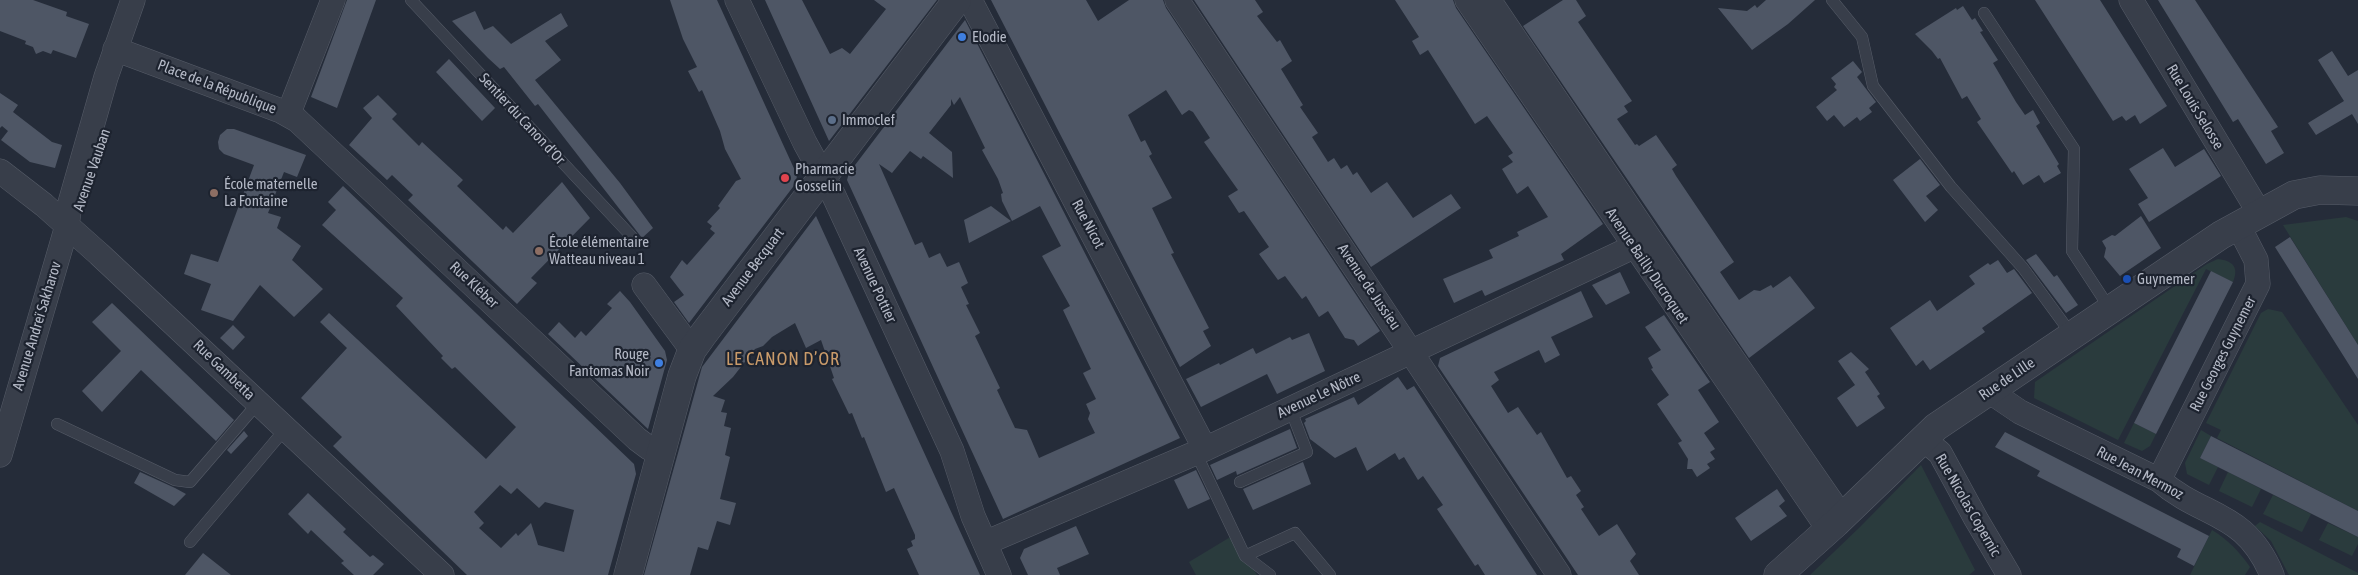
<!DOCTYPE html>
<meta charset="utf-8">
<style>
body{margin:0}
canvas{display:block;background:#252c39}
</style>
<canvas width="2358" height="575"></canvas>
<script>
const context = document.querySelector('canvas').getContext('2d');
context.lineJoin = 'round';
function fill(path, color) { context.fillStyle = color; context.fill(path, 'evenodd'); }
function trace(path, color, width, dash) { context.strokeStyle = color; context.lineWidth = width; context.lineCap = dash ? 'butt' : 'round'; context.setLineDash(dash || []); context.stroke(path); }
function drawText(font, color, halo, rows, align = 'center') {
  context.font = font + ' "Asap Condensed",sans-serif'; context.lineWidth = 4.5; context.setLineDash([]); context.textBaseline = 'middle'; context.strokeStyle = halo; context.fillStyle = color; for (const [text, x, y, turn = 0] of rows) {
    context.save(); context.translate(x, y); context.rotate((+turn || 0) * Math.PI / 180); context.textAlign = isNaN(turn) ? turn : align; if (halo) context.strokeText(text, 0, 0); context.fillText(text, 0, 0); context.restore();
  }
}
fill(new Path2D(`
 M2346,217L2358,221V345L2283,225Z
 M2218,259C2233,261 2239,267 2233,282L2206,269L2118,440L2034,398L2035,382L2207,264Z
 M2268,309L2282,312L2358,425V511L2217,438L2221,430L2206,423L2261,313Z
 M2134,423L2156,434L2150,446L2142,451L2124,443Z
 M2201,430L2211,436L2200,458L2218,467L2209,485L2187,474L2185,463Z
 M1921,465L1975,570L1969,575H1810L1860,527Z
 M2228,472L2261,489L2252,507L2219,491Z
 M2273,495L2311,514L2302,532L2263,514Z
 M2260,522L2358,573V575H2289L2271,541L2255,526Z
 M2328,523L2358,537V544L2352,556L2319,540Z
 M2212,530C2228,540 2239,551 2250,567L2245,575H2190Z
 M1232,536L1257,575H1196L1189,562Z`), '#2a3b3d');
fill(new Path2D(`
 M0,0H33L67,12L66,16L89,24L76,58L53,50L51,54L43,51L36,54L33,47L25,44L26,41L0,31Z
 M347,0H376L337,108L311,97Z
 M670,0H717L797,175L796,183L689,323L674,302L684,295L670,277L682,260L687,265L715,233L710,229L712,226L707,222L720,208L718,206L736,181L741,179L725,149L720,131L702,90L699,92L688,71L697,67L683,39Z
 M765,0H802L830,54L842,48L850,54L886,9L874,0H937L829,141Z
 M991,0H1086L1098,21L1129,0H1163L1166,8L1380,331L1358,346L1354,340L1345,338L1328,311L1319,317L1306,296L1302,299L1285,276L1278,280L1259,254L1269,247L1244,211L1239,213L1228,196L1238,190L1204,142L1210,138L1193,112L1189,110L1182,115L1166,90L1128,115L1141,142L1145,140L1152,154L1149,156L1172,198L1152,208L1174,253L1171,254L1209,328L1203,331L1211,346L1180,367Z
 M1194,0H1255L1263,12L1257,16L1277,42L1280,40L1292,61L1281,69L1303,105L1300,107L1318,133L1312,137L1328,162L1334,158L1341,169L1347,165L1353,175L1357,172L1371,193L1387,182L1413,218L1451,194L1461,208L1371,267Z
 M1395,0H1453L1456,8L1603,224L1561,254L1564,260L1485,296L1482,290L1454,303L1443,279L1493,258L1489,250L1519,236L1517,232L1548,217L1528,186L1517,194L1502,169L1513,162L1508,156L1513,153L1487,116L1475,124L1428,50L1420,55L1412,41L1419,37Z
 M1563,0H1576L1586,16L1578,22L1632,101L1624,106L1628,112L1617,119L1635,145L1637,144L1639,146L1656,135L1677,165L1672,169L1676,176L1734,262L1720,272L1739,300L1754,290L1760,291L1771,285L1773,288L1790,276L1815,308L1749,358L1523,26Z
 M1766,0H1815L1788,24L1752,50L1718,8L1747,11L1755,5L1757,8Z
 M2035,0H2100L2167,106L2140,124L2135,115L2126,121L2122,116L2113,121Z
 M2158,0H2195L2278,127L2271,131L2284,153L2266,164L2238,119L2233,122Z
 M1963,6L1972,20L1975,18L1983,31L1980,32L1998,60L1993,63L2016,102L2025,115L2033,110L2040,123L2036,126L2059,164L2057,166L2061,173L2044,183L2039,175L2023,185L2014,171L2012,173L1977,122L1981,119L1967,96L1962,99L1940,58L1938,59L1932,51L1915,34L1956,8L1957,10Z
 M475,11L484,30L493,26L511,44L561,13L568,26L545,41L561,60L535,80L620,183L653,228L642,238L538,104L535,106L504,67L500,69L488,58L452,21Z
 M965,20L1180,438L1003,519L847,180L849,173ZM960,97L985,148L982,150L998,179L1003,193L1001,194L1002,201L1012,221L1040,206L1061,246L1042,256L1070,306L1063,310L1091,369L1083,373L1096,399L1086,404L1090,413L1088,419L1095,433L1039,458L1027,430L1015,428L997,390L1000,388L975,336L980,333L966,305L969,304L961,287L968,283L959,262L947,267L940,253L929,258L922,242L915,245L879,164L892,173L910,151L921,159L923,156L953,178L952,152L929,133L951,105V99L954,105Z
 M2332,51L2348,76L2358,70V124L2352,114L2316,135L2308,123L2344,101L2318,60Z
 M449,59L495,108L482,121L436,72Z
 M1853,61L1862,72L1857,77L1876,102L1869,108L1872,112L1860,121L1857,117L1844,127L1834,115L1827,121L1816,107L1837,90L1834,87L1836,84L1831,78Z
 M0,93L18,105L13,112L52,142L62,145L55,168L30,162L1,140L8,131L2,126L0,128Z
 M378,95L397,114L392,119L419,146L422,142L463,180L457,186L503,230L506,226L513,233L562,182L590,218L531,278L537,283L517,304L408,200L413,195L392,175L387,180L349,145L372,118L363,108Z
 M234,129L306,155L297,177L284,172L268,213L281,217L277,228L301,246L292,260L323,289L294,317L260,285L233,321L201,310L211,284L184,274L191,254L218,262L254,165L224,154L219,149L218,142L220,135L227,129Z
 M2163,148L2175,167L2204,149L2221,176L2149,222L2138,204L2148,198L2129,169Z
 M1920,159L1940,185L1926,196L1938,210L1925,222L1893,180Z
 M343,186L634,464L636,474L608,575H467L333,446L342,437L301,398L347,348L320,322L329,313L486,459L516,427L455,367L452,369L441,358L443,356L396,306L403,298L322,225L336,210L328,202ZM500,485L511,494L517,488L539,508L545,502L574,510L564,552L538,545L531,523L518,536L516,533L501,548L479,528L484,523L474,512Z
 M991,206L1011,221L969,243L964,220Z
 M816,216L980,575H919L907,549L913,546L911,541L915,539V535L894,488L886,492L864,437L862,438L852,413L849,414L832,379L834,378L821,340L806,348L795,323L772,337L763,346L755,349L733,377L713,396L725,400L721,412L727,413L724,426L731,428L725,455L730,457L720,499L736,503L730,525L717,521L708,550L698,547L690,575H644L702,367Z
 M2141,216L2161,248L2120,276L2104,257L2106,248L2102,241L2112,235L2115,236Z
 M2290,237L2358,345V379L2275,247Z
 M2036,254L2054,277L2057,275L2078,305L2066,313L2026,260Z
 M1998,260L2007,273L2014,269L2032,293L1982,328L1985,332L1930,370L1923,360L1916,366L1890,328L1930,300L1937,311L1975,284L1969,276L1988,263L1990,265Z
 M2211,271L2233,282L2156,434L2134,423Z
 M1620,272L1630,293L1606,305L1592,285Z
 M620,291L630,302L665,351L667,360L648,429L548,334L559,322L575,338L581,331L586,336L612,308L607,304Z
 M1581,291L1593,317L1551,337L1560,355L1545,363L1539,350L1494,372L1499,380L1491,386L1508,413L1518,407L1537,435L1541,432L1567,478L1571,476L1581,491L1576,495L1584,507L1581,509L1599,536L1617,524L1636,554L1630,561L1639,575H1578L1438,366L1440,358Z
 M112,303L234,420L216,441L141,370L102,412L82,391L121,351L92,322Z
 M1664,315L1710,382L1698,390L1719,422L1704,433L1715,449L1710,452L1715,459L1707,464L1710,468L1697,477L1692,469H1687L1688,459L1678,443L1682,441L1657,404L1669,395L1651,369L1653,368L1648,358L1661,350L1645,327Z
 M233,325L245,337L233,350L220,338Z
 M1309,333L1325,371L1277,394L1267,374L1201,407L1186,379L1219,363L1220,365L1253,348L1256,354L1290,337L1292,340Z
 M1851,352L1869,369L1865,372L1880,394L1877,396L1885,408L1857,427L1837,398L1855,385L1838,361Z
 M1398,377L1407,390L1414,386L1537,575H1485L1478,564L1475,566L1437,509L1443,505L1423,476L1418,480L1404,457L1399,460L1395,453L1367,471L1356,447L1335,458L1310,439L1304,423L1306,421L1305,419L1354,397L1358,405Z
 M1290,429L1297,448L1237,475L1236,471L1217,480L1210,465Z
 M244,431L248,436L231,454L227,450Z
 M2005,432L2209,536L2194,566L2177,557L2181,549L2037,476L2040,471L1995,447Z
 M2211,436L2358,511V537L2200,458Z
 M1303,462L1311,484L1253,510L1243,489Z
 M1196,470L1210,499L1188,509L1174,480Z
 M140,472L175,488L186,494L174,506L134,483Z
 M1777,489L1785,501L1779,506L1787,516L1751,541L1735,518Z
 M308,493L346,529L343,532L370,557L373,555L384,564L373,575H354L341,563L344,561L311,530L308,534L288,514Z
 M1076,526L1089,554L1057,568L1060,575H1028L1020,558L1024,549Z
 M203,553L231,575H185Z`), '#4e5665');
const service = new Path2D(`
 M411,0L633,238
 M1832,0L1862,37L1873,86L1951,187L2023,268L2072,335
 M1984,13L2074,149L2072,251L2110,309
 M57,424L175,480L190,482L258,403
 M1196,453L1245,556L1270,575
 M1240,482L1307,452L1290,408
 M190,542L286,428
 M1245,556L1295,533L1330,575`);
const minor = new Path2D(`
 M737,0L805,143L834,196L952,451L973,516L999,575
 M970,0L1205,449
 M1177,0L1559,575
 M1467,0L1829,530
 M1489,0L1650,239L1842,517
 M2131,0L2260,214
 M115,49L281,111L297,120L637,439L649,448L661,452
 M288,115L333,0
 M0,171L44,205L99,254L442,575
 M644,285L692,350
 M1989,391L2020,412L2159,480C2204,519 2245,510 2272,575
 M1923,439L1940,453L1976,519L2009,575
 M0,455L67,226L70,203L106,77L133,0
 M2159,480L2258,284L2256,260L2238,225
 M985,543L1205,449L1650,239`);
const tertiary = new Path2D(`
 M628,575L682,376L692,350L702,336L957,0
 M1778,575L1836,523L1936,427L2221,235L2294,195L2320,190L2358,191`);
trace(service, '#565c68', 12);
trace(minor, '#565c68', 25);
trace(tertiary, '#565c68', 29);
trace(service, '#383e4a', 11);
trace(minor, '#383e4a', 24);
trace(tertiary, '#383e4a', 28);
for (const [x, y, r, color] of [
 [962,37,5,"#3f7fe0"],
 [832,120,5,"#5c6f8a"],
 [785,178,5,"#e0444e"],
 [214,193,5,"#8d6e63"],
 [539,251,5,"#8d6e63"],
 [2127,279,5,"#1a4fb4"],
 [659,363,5,"#3f7fe0"]
]) { const dot = new Path2D(); dot.arc(x, y, r, 0, 2 * Math.PI); context.fillStyle = color; context.fill(dot); trace(dot, '#1d232f', 2); }
drawText('15px', '#b4b9c6', '#1d232f', [
 ["Elodie",972,37],
 ["Immoclef",842,120],
 ["Pharmacie",795,169],
 ["Gosselin",795,186],
 ["École maternelle",224,184],
 ["La Fontaine",224,201],
 ["École élémentaire",549,242],
 ["Watteau niveau 1",549,259],
 ["Guynemer",2137,279],
 ["Rouge",649,354,"right"],
 ["Fantomas Noir",649,371,"right"]
], 'left');
drawText('15px', '#b4b9c6', '#1d232f', [
 ["Place de la République",217,87,21],
 ["Rue Louis Selosse",2195,107,59],
 ["Sentier du Canon d'Or",522,119,47],
 ["Avenue Vauban",92,170,-71],
 ["Rue Nicot",1088,224,62],
 ["Avenue Bailly Ducroquet",1647,266,56],
 ["Avenue Becquart",753,267,-53],
 ["Rue Kléber",474,285,43],
 ["Avenue Pottier",875,285,65],
 ["Avenue de Jussieu",1369,287,56],
 ["Avenue Andreï Sakharov",37,326,-73],
 ["Rue Georges Guynemer",2223,354,-63],
 ["Rue Gambetta",224,370,44],
 ["Rue de Lille",2007,379,-34],
 ["Avenue Le Nôtre",1319,395,-25],
 ["Rue Jean Mermoz",2140,473,28],
 ["Rue Nicolas Copernic",1968,505,60]
]);
context.letterSpacing = '1px';
drawText('18px', '#ca9b6a', '#1d232f', [
 ["LE CANON D’OR",783,359]
]);
context.letterSpacing = '0px';
</script>
